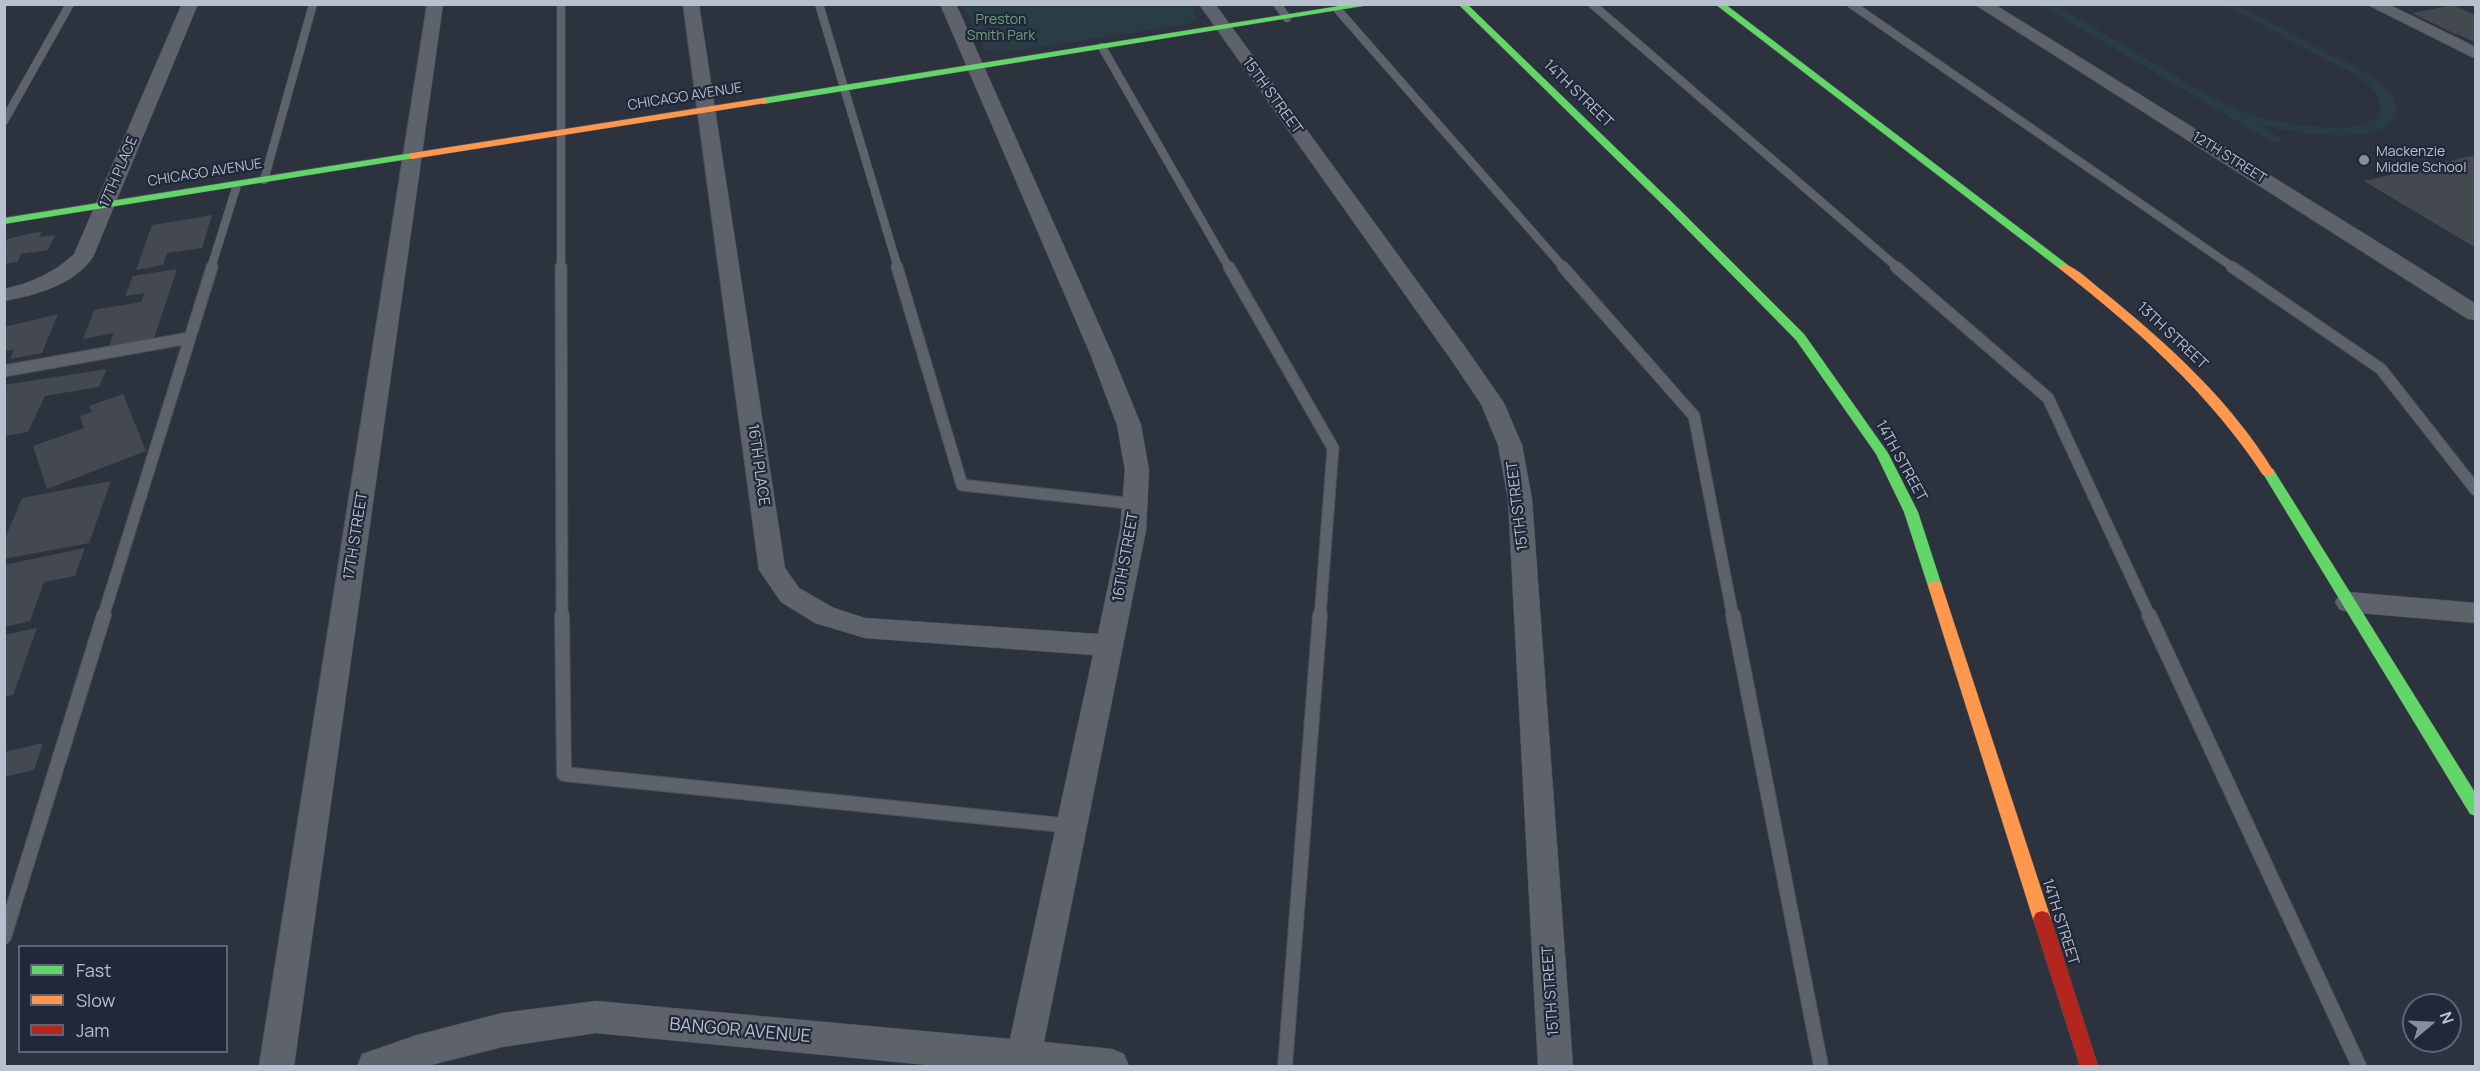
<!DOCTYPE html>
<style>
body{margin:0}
#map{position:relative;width:2480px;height:1071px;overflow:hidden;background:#2d333e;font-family:Manrope,sans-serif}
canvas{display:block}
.frame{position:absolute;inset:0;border:6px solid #b8bfcd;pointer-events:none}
.legend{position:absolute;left:18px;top:945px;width:210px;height:108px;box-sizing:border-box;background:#202839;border:2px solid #5d6474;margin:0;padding:8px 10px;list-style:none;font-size:18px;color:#b8bfcd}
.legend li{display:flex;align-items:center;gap:12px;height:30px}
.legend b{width:30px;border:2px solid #5d6474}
.north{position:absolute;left:2402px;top:993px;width:60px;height:60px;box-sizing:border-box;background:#202839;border:2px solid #5d6474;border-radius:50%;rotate:71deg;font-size:16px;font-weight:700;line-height:24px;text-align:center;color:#b8bfcd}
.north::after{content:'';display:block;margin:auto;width:21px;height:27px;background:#878e9b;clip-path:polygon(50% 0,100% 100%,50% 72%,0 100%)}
</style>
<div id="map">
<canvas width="2480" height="1071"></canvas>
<div class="frame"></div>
<ul class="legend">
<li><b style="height:8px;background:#63d668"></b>Fast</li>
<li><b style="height:8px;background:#ff974d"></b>Slow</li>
<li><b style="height:8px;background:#b3261e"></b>Jam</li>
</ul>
<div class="north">N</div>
</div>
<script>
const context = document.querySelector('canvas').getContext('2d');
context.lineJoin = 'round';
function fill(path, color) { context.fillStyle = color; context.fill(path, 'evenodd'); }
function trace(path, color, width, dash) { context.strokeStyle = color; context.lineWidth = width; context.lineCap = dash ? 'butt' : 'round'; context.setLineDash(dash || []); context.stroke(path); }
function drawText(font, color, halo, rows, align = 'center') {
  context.font = font + ' Manrope,sans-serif'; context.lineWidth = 4.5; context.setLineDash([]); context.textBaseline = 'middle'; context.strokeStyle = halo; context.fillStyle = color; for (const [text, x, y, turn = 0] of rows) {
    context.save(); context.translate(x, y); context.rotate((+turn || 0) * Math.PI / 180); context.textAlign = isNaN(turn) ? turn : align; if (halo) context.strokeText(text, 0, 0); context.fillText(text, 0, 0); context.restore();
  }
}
fill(new Path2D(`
 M963,5H1191L1197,17L1193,22L1183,25L999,53L984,49Z
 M2041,5H2055C2092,26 2128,48 2165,70C2195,87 2224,107 2258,117C2279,123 2379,143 2380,106C2380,89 2359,77 2347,70L2223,5H2236C2267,21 2298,37 2329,54C2348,63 2369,72 2384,86C2391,93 2400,104 2396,114C2382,151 2285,130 2257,124L2284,140L2272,142Z`), '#2a3d44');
fill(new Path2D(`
 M2453,5L2476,16V43L2457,34L2463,32L2455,34L2412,13Z
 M2476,155V248L2364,181Z
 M212,215L202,248L167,253L163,265L136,270L152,225Z
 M42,231L39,237L55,235L48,250L21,254L18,262L4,264V244L7,239Z
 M177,269L154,338L109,346L114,333L83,339L94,310L141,302L145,293L125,296L133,276Z
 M58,314L42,353L10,359L14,350L4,351V327Z
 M107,369L99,387L45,396L28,432L4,436V385Z
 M123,394L146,451L47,489L33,446L84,428L80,416L92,412L89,406Z
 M111,481L89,543L4,559V541L22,498Z
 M85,548L75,576L44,582L30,621L4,627V565Z
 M37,628L13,695L4,697V635Z
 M43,743L34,770L4,777V752Z`), '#434851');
const laneFar2 = new Path2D(`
 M561,4V268
 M819,4L898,268
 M1277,4L1287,18
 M1592,4L1898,268
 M1851,4L2234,268
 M1338,10L1564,268
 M1102,47L1229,268
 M4,121L70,4
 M264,180L313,4
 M211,268L237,185`);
const laneFar1 = new Path2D(`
 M561,267L562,617
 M897,267L962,485L1135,504
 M1229,267L1333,448L1320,617
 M1563,267L1694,416L1733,617
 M1896,267L2048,398L2150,617
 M2232,267L2381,369L2476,490
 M4,371L189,338
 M103,617L212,267`);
const lane = new Path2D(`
 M562,615L564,774L1071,826
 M1733,615L1821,1066
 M2149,615L2359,1066
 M4,937L104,615
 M1285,1066L1320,615`);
const street = new Path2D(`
 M182,4H198L93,257C74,285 36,295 4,301V289C31,283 54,273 74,254Z
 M427,4H443L294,1066H259Z
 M683,4H699L785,568L799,588L834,608L865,618L1098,634L1120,530L1125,470L1117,425L1091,356L940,4H956L1113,356L1141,425L1149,470L1146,530L1044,1042L1112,1049L1124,1054L1129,1066H938L596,1033L502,1047L427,1066H357L362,1054L417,1035L502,1013L596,1001L1010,1039L1093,655L865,638L815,623L781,602L759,570Z
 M1199,4H1215L1468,351L1504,403L1522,445L1532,499L1573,1066H1538L1508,499L1498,445L1481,404L1452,361Z
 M1974,4H1994L2410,262L2476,304V320L2468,319Z
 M2366,4H2388L2476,47V59Z
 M2348,592L2476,603V623L2348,612L2339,609L2335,602L2339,595Z`);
const fast = new Path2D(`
 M1352,4H1375L763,104L758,101L763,98Z
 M1458,4H1467L1679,209L1804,334L1888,453L1918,512L1942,586L1940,590H1930L1928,586L1904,512L1876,454L1796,340L1671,213Z
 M1715,4H1725L2068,265V269H2060Z
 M412,153L417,156L415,158L4,224V218Z
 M2268,468L2273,469L2476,794V816L2470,814L2262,472Z`);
const slow = new Path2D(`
 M763,98L768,101L766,103L412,159L407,156L412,153Z
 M2064,264C2078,268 2093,284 2105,293C2169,345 2231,401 2274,472L2273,475H2263C2209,393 2138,330 2060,269L2059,267Z
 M1935,581L1940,582L1942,586L2051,919L2048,925L2042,927L2036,925L2033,919L1928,586L1930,582Z`);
const jam = new Path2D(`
 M2042,911L2048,913L2051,919L2098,1066H2080L2033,919L2036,913Z`);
trace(laneFar2, '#4b4f58', 9);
trace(laneFar1, '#4b4f58', 13);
trace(lane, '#4b4f58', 16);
trace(street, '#4b4f58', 1);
trace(fast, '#4b4f58', 1);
trace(slow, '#4b4f58', 1);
trace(jam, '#4b4f58', 1);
trace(laneFar2, '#5e626a', 8);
trace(laneFar1, '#5e626a', 11);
trace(lane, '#5e626a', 14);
fill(street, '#5e626a');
fill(fast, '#63d668');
fill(slow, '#ff974d');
fill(jam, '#b3261e');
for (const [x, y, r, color] of [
 [2364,160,6,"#878e9b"]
]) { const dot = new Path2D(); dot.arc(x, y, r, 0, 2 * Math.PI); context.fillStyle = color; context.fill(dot); trace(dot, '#202839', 2); }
drawText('14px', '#6f9e7d', '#202839', [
 ["Preston",1001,20],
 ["Smith Park",1001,36]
]);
drawText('14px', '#b8bfcd', '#202839', [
 ["CHICAGO AVENUE",685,97,-9],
 ["12TH STREET",2229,158,32],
 ["17TH PLACE",119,172,-67],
 ["CHICAGO AVENUE",205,173,-9]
]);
drawText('14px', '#b8bfcd', '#202839', [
 ["Mackenzie",2376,152],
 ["Middle School",2376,168]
], 'left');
drawText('15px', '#b8bfcd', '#202839', [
 ["14TH STREET",1578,94,44],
 ["15TH STREET",1272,96,54],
 ["13TH STREET",2172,336,43],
 ["14TH STREET",1901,461,61],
 ["16TH PLACE",758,465,82],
 ["15TH STREET",1518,506,-97],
 ["17TH STREET",356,536,-81],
 ["16TH STREET",1126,557,-80],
 ["14TH STREET",2060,922,72],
 ["15TH STREET",1551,991,-94]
]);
drawText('18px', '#b8bfcd', '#202839', [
 ["BANGOR AVENUE",740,1031,5]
]);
</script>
